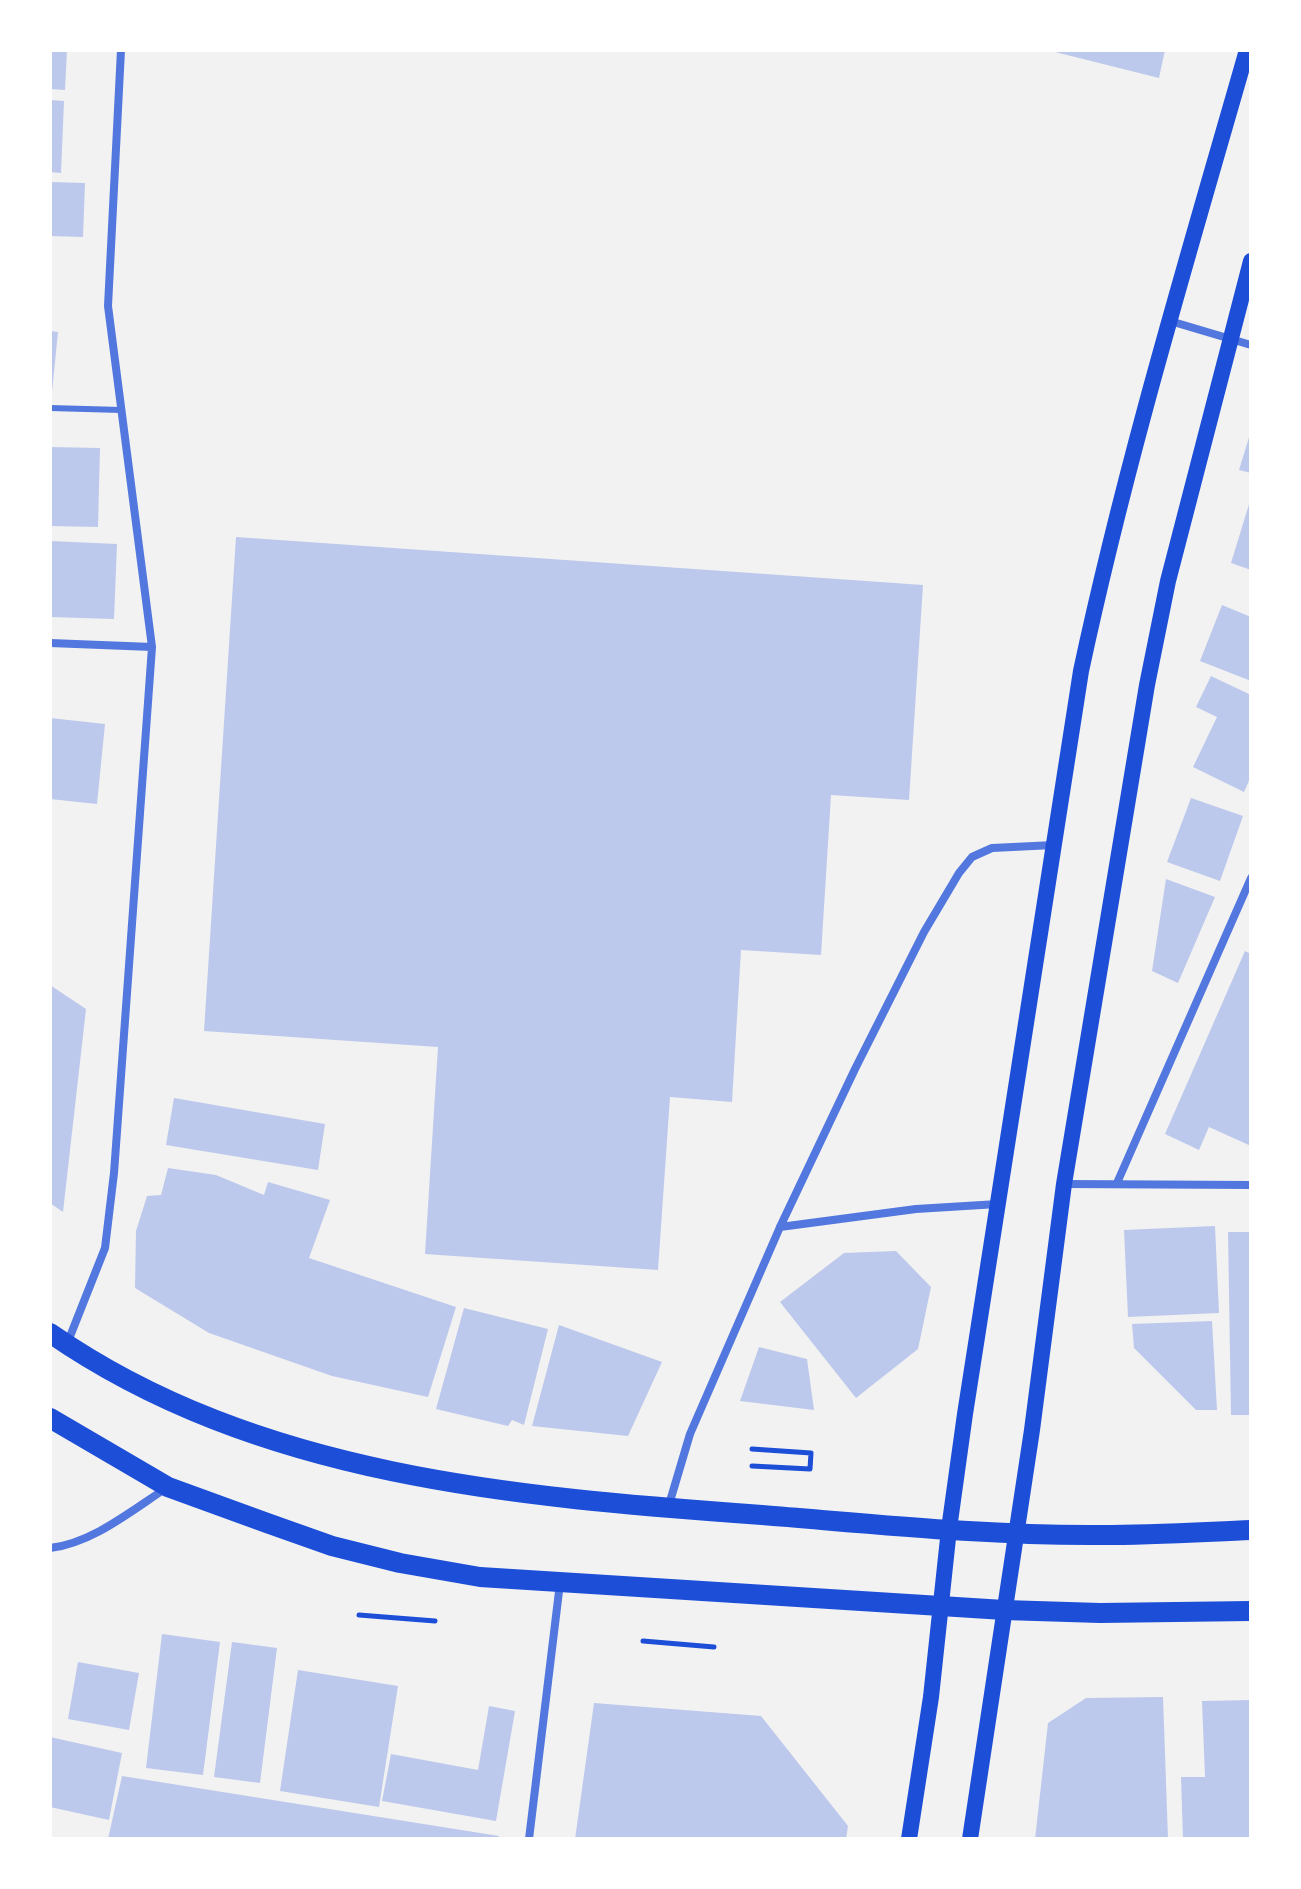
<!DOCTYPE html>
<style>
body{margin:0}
#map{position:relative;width:1301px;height:1889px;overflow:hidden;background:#f2f2f2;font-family:Helvetica,sans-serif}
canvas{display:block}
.frame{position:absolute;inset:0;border:52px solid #fff;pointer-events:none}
</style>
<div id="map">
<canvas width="1301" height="1889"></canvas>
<div class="frame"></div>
</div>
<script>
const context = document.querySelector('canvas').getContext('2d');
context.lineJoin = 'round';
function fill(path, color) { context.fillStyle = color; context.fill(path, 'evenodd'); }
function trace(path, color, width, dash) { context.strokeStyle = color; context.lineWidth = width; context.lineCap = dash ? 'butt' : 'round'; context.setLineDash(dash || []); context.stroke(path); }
fill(new Path2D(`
 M50,50H67L65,90L50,89Z
 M1047,50H1165L1159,78Z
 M50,100L64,101L61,173L50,172Z
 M50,182L85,183L83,237L50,236Z
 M50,331L58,332L52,392H50Z
 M1250,434H1251V473L1239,470Z
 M50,447L100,448L98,527L50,526Z
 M1250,501H1251V570L1231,563Z
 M236,537L923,585L909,800L831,795L821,955L741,950L732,1102L670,1097L658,1270L425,1254L438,1047L204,1031Z
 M50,541L117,544L114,619L50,617Z
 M1222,605L1251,617V681L1200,661Z
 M1211,676L1251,695V776L1244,792L1193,767L1217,717L1196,707Z
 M50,718L105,724L97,804L50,799Z
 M1191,798L1243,816L1220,881L1167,862Z
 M1166,879L1215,897L1178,983L1152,971Z
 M1245,951L1251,954V1146L1209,1127L1199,1150L1165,1134Z
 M50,985L86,1009L63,1212L50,1203Z
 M174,1098L325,1124L318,1170L166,1145Z
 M168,1168L216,1175L264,1195L268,1182L330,1200L309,1258L456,1307L428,1397L332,1376L209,1333L135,1288L136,1231L147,1196L161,1195Z
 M1215,1226L1219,1313L1128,1317L1124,1230Z
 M1228,1232H1251V1415H1231Z
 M896,1251L931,1287L918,1349L856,1398L780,1302L844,1253Z
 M464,1308L548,1329L524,1425L512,1420L508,1426L436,1409Z
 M1212,1321L1217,1410H1196L1134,1348L1132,1324Z
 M559,1325L662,1362L628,1436L532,1426Z
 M759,1347L807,1359L814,1410L740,1401Z
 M162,1634L220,1642L203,1775L146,1768Z
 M232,1642L277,1648L260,1783L214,1777Z
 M78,1662L139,1673L129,1730L68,1719Z
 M298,1670L398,1686L379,1807L280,1791Z
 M1163,1697L1168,1839H1035L1048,1723L1086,1698Z
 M1251,1700V1839H1183L1181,1777H1205L1202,1701Z
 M594,1703L761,1716L848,1826L846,1839H575Z
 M489,1706L515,1711L496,1821L382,1801L391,1754L478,1770Z
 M50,1737L122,1753L109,1820L50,1807Z
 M122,1776L499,1836L498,1839H108Z`), '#bdc9ec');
trace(new Path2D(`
 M752,1449L811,1453L810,1469L752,1466
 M359,1615L435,1621
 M643,1641L714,1647`), '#1d4ed8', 5);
trace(new Path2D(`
 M50,408L121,410`), '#5277de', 6);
trace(new Path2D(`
 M1170,321L1251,345
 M50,643L152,647
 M1117,1183L1251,878
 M1065,1184L1251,1185
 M780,1227L916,1209L998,1204
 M67,1344L105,1248L114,1173L152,647L108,306L121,50
 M668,1508L690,1434L780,1227L855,1069L924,932L959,873L972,857L992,848L1054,845
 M50,1548C93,1543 132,1510 168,1487
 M529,1839L560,1583`), '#5277de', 8);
trace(new Path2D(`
 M909,1839L931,1697L949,1529L965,1414L1081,671C1126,461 1188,256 1247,50
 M970,1839L1032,1430L1064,1184L1147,685L1168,581L1251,261`), '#1d4ed8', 16);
trace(new Path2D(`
 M50,1333C258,1477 517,1497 762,1515C875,1524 989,1536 1102,1535C1152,1535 1201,1532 1251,1530
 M50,1418L168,1487L267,1523L332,1546L400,1563L480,1577L1004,1610L1100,1613L1251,1611`), '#1d4ed8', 20);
</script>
